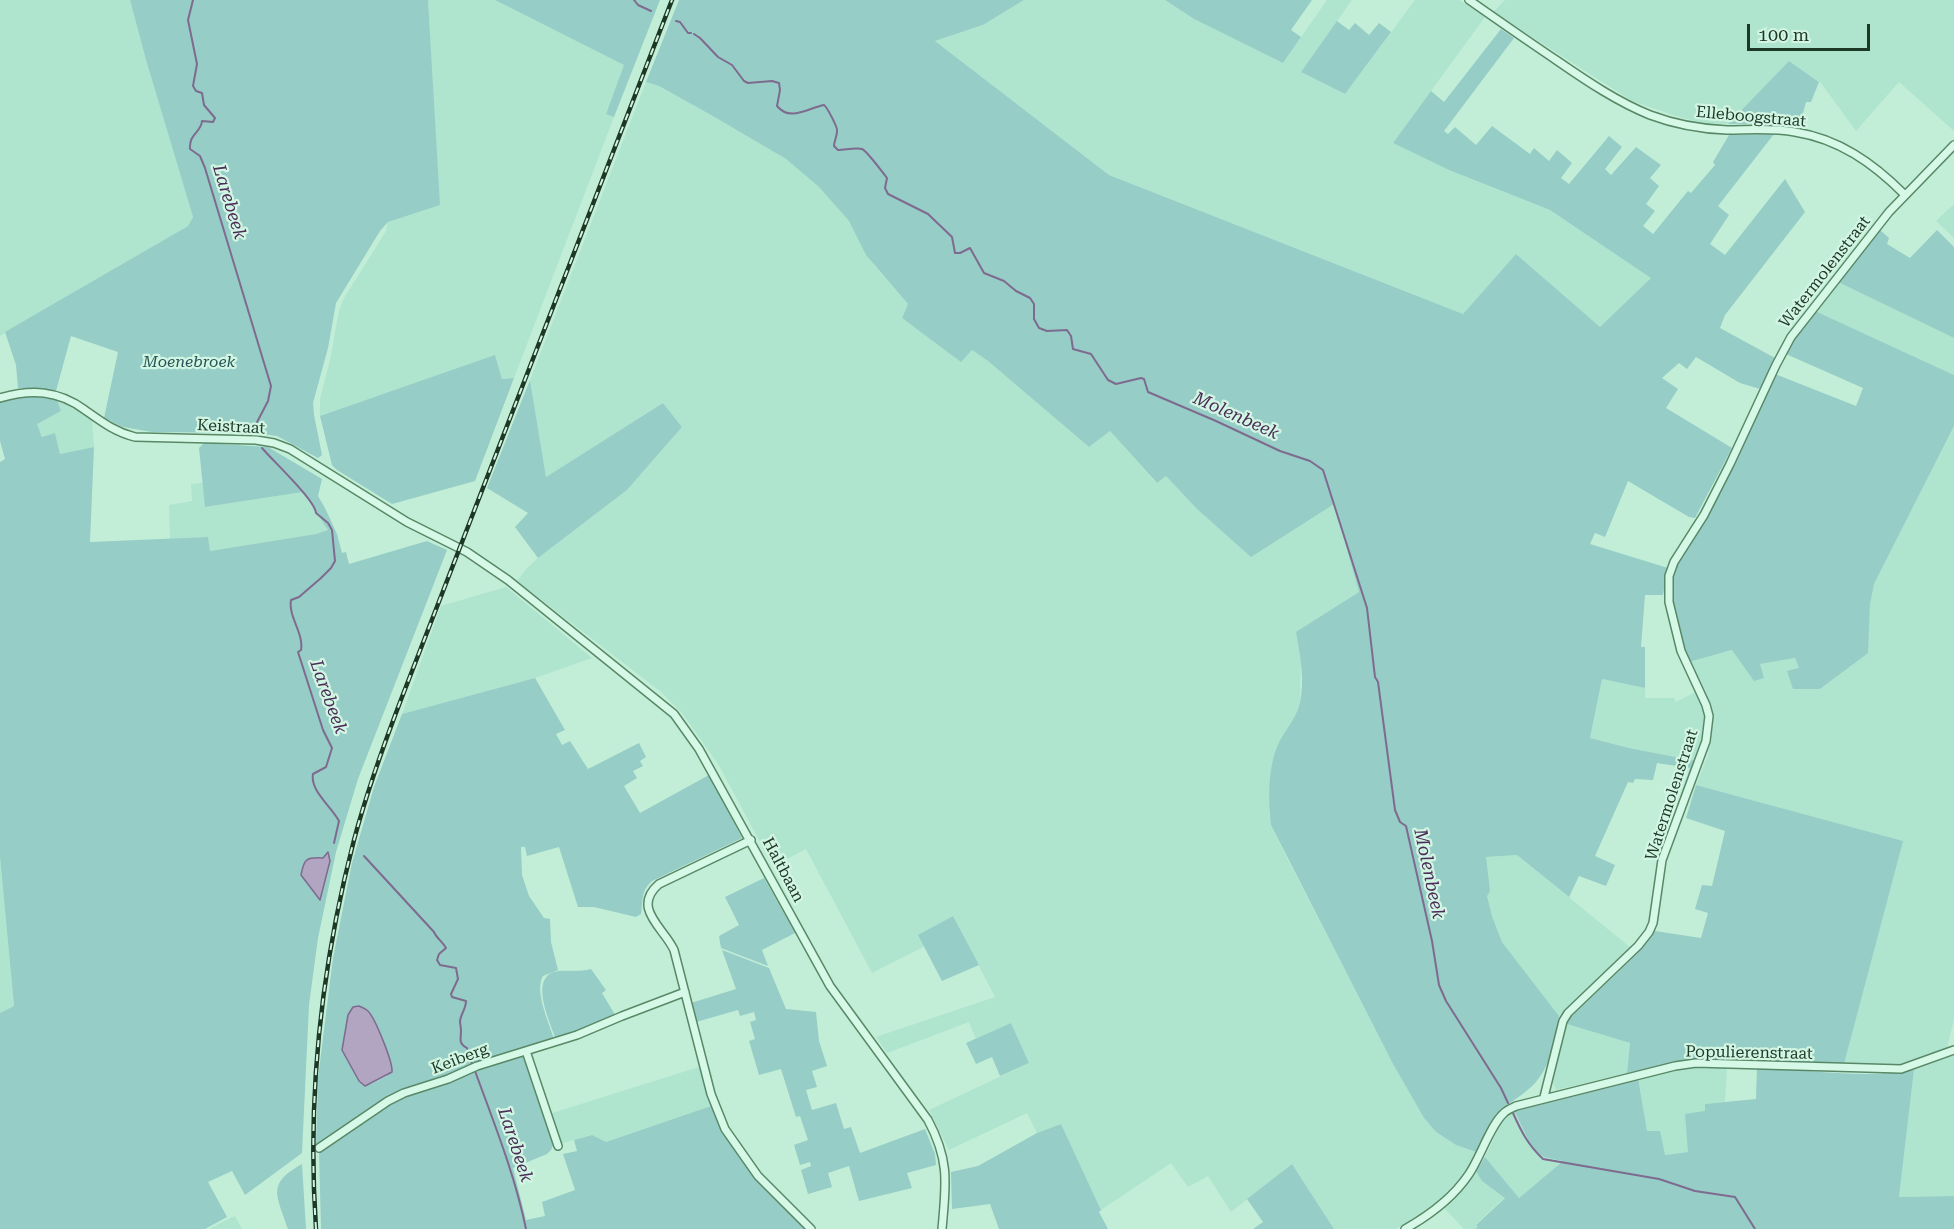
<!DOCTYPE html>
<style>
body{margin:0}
#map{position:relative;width:1954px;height:1229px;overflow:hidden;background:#c2eed7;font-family:"Roboto Serif",serif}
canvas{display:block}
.scale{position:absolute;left:1747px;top:24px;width:123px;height:27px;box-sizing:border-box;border:3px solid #1d3824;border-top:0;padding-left:8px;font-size:18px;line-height:21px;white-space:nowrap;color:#1d3824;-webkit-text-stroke:4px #d2f6e3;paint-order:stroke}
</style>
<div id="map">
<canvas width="1954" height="1229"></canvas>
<div class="scale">100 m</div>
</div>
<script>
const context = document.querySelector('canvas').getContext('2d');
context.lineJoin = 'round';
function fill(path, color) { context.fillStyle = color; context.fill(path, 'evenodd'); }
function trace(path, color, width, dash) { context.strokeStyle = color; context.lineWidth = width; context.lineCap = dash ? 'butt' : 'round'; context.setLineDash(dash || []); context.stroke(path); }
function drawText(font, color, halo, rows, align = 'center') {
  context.font = font + ' "Roboto Serif",serif'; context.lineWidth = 4.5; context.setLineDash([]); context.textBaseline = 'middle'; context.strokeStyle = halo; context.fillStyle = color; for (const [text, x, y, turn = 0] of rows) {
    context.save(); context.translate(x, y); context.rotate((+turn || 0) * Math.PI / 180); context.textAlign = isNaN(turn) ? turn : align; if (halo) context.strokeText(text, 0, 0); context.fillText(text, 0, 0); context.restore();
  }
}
fill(new Path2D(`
 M0,0H130L146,60L193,217L188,226L0,336Z
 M428,0H495L625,65L606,113L614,117L514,378L502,379L495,356L320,416V399L330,360L339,311L344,298L386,231L388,222L439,205Z
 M1024,0H1165L1194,19L1283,63L1327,0H1352L1301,72L1345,94L1415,0H1459L1485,17L1393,143L1449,170L1550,210L1652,277L1600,328L1516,254L1463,314L1109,175L935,41L983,25Z
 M1505,0H1954V131L1899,82L1856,131L1821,83L1789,61L1728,124L1702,123L1676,116L1632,101L1493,12Z
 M646,82L659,86L718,119L786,159L819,187L849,221L874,265L908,304L902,318L961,361L972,350L988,361L1089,447L1110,431L1156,483L1166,476L1196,508L1334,504L1359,592L1296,633L1301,659L1300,701L1295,720L1278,746L1272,766L1269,813L1271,825L1284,852L1393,1064L1424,1118L1436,1132L1456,1145L1476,1152L1463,1176L1430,1209L1396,1229H1334L1292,1164L1231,1212L1208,1176L1188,1187L1171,1163L1101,1210L1061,1124L1037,1133L1027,1113L949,1150L929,1110L1029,1063L1011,1023L976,1039L969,1022L887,1053L876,1037L995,997L953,916L919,935L925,946L872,973L806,849L773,866L718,764L682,713L661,692L517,581L526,569L538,558L627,490L682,427L663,403L546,477L530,380Z
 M1954,204V238L1936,221Z
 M1838,282L1954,338V375L1815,311Z
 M57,400L78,410L92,420L94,447L60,454L55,433L43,437L36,424L61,411Z
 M1954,426V1019L1947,1048L1901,1065L1844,1064L1902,841L1696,785L1708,755L1712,732L1711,714L1689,662L1733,650L1760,664L1795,658L1799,668L1820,689L1867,653L1870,605L1874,584Z
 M203,483L206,507L303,492L329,530L316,534L210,551L208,537L170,539L169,505L192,501L191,484Z
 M506,587L592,658L535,678L402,714L441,606Z
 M1602,679L1645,688V698H1674L1676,702L1696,692L1704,710L1706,724L1696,761L1629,748L1590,738Z
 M1517,855L1631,948L1559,1016L1502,942L1492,916L1487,896L1486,857Z
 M0,857L14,1007L0,1013Z
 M1567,1024L1630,1043L1627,1073L1556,1090L1553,1083L1562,1037Z
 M1954,1055V1196L1899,1197L1914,1070Z
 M1699,1066H1727L1725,1102L1705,1104L1706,1111L1688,1152L1664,1155L1647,1131L1638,1078Z
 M699,1067L711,1106L606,1142L591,1135L559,1144L549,1114Z
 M1514,1110L1533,1150L1545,1157L1564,1160L1519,1198L1485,1157L1503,1118Z
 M1476,1171L1483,1181L1505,1197L1476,1224L1478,1227L1475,1229H1464L1444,1208Z
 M235,1216L242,1229H209L228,1219Z`), '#afe4cf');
fill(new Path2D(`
 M130,0H428L440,205L388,222L380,231L336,303L328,348L313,403L314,415L322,455L318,458L277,436L255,433L152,432L123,427L104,418L118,352L71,336L56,391L38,388H18L16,365L5,332L188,226L193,217L146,60Z
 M495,0H660L614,117L606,114L624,65Z
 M679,0H1024L983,25L935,41L1109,175L1463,314L1516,254L1600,327L1651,278L1550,210L1449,170L1393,143L1431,91L1444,102L1501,29L1514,38L1444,131L1448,134L1455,127L1476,145L1492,126L1530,154L1534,148L1549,161L1557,150L1572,163L1561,178L1569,184L1609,136L1622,147L1605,169L1611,175L1636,147L1661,165L1650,178L1659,186L1646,204L1655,211L1643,226L1653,234L1688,191L1691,193L1715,165L1713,162L1729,135L1774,134L1718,206L1729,215L1710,244L1725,255L1785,179L1805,212L1725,315L1720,328L1775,358L1760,389L1740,383L1696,357L1687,369L1679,363L1662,378L1678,389L1666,408L1732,448L1695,518L1689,517L1628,481L1605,537L1595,533L1590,544L1668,568L1663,595H1645L1641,647H1645V688L1602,679L1590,738L1629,748L1696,761L1683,798L1680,797L1690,768L1657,763L1653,780L1635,779L1633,783L1628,782L1595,856L1615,865L1606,886L1579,876L1569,897L1517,855L1486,857L1490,891L1487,896L1492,916L1502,942L1559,1016C1555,1037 1552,1061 1539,1078C1529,1092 1515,1098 1503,1109C1490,1120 1484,1137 1476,1152L1456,1145L1436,1132L1424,1118L1393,1064L1271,825C1268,802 1268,769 1277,747C1284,730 1296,721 1300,702C1305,679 1300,655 1296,632L1359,592L1334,504L1251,557L1196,508L1166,476L1157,483L1110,431L1089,447L988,361L972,350L961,362L902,318L908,304L866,255L849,221L819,187L786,159L718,119L659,86L646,82Z
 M1165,0H1312L1291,30L1301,37L1283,63L1194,19Z
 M1337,21L1349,30L1355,23L1369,35L1379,23L1391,32L1345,94L1301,72Z
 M1789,61L1819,82L1811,102H1806L1802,117L1807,118L1804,128L1765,124H1728Z
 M1880,230L1889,238L1887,244L1910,258L1937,230L1954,247V338L1838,282Z
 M1815,311L1954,375V426L1874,584L1870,605L1868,653L1820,689H1793L1787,671L1799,668L1795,658L1760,664L1764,678L1754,681L1732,650L1689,662L1672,602L1671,580L1676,564L1702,523L1733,466L1775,374L1856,406L1863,388L1786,354L1797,335Z
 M495,355L502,379L514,378L475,481L392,504L337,470L332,465L320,416Z
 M530,380L546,477L663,403L682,427L627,490L538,558L515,527L528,513L487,488Z
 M26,395L57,400L61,411L37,424L42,437L55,433L60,454L94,447L90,542L208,537L210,551L316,534L328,530L303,492L205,507L199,448L204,443L268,447L322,479L318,496L325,508L337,534L342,553L346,552L349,564L427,541L447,550L358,779L336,852L318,938L309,1005L302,1153L245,1195L232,1171L208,1182L227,1217L205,1229H0V1013L14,1006L0,857V462L5,459L0,441V401Z
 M535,678L565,730L556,734L562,745L570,741L588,769L639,743L646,757L640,761L643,766L633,771L637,778L624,786L640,813L709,775L742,838L652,881C641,890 643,901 641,914L636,917L594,907H578L559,847L527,856L525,847H521L522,875L529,896L544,918L550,919L551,942L558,970L543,976C534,991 549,1023 554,1039L384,1101L316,1146L318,1078L333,958L352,863L374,787L402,714ZM350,1013L373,1020L384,1045L387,1076L371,1084H362L342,1050L348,1015Z
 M1696,785L1903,841L1844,1064L1704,1058L1627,1073L1630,1043L1567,1024L1571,1017L1637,954L1655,931L1701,938L1708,913L1695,909L1702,885L1712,886L1725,831L1686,818Z
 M764,878L795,933L762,950L768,966L721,948L719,936L739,925L725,897Z
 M953,916L979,965L942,981L918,935Z
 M722,950L769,968L786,1009L816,1012L819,1041L827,1066L812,1071L817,1087L806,1090L812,1110L836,1103L844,1129L851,1127L860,1153L925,1129L935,1154L936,1165L907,1173L912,1188L859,1201L849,1166L828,1173L832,1187L808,1194L801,1170L811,1166L810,1162L800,1165L794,1145L808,1140L800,1116L796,1117L781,1069L759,1075L749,1041L755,1039L750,1022L756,1020L754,1012L740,1016L738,1010L696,1022L691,1003L736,989Z
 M591,969L606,990L602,993L617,1018L556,1039C550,1022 527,974 559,971C570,970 580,972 591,969Z
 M1011,1023L1029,1063L1000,1076L992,1057L976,1064L966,1043Z
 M523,1055L525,1056L554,1143L551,1150L547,1154L513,1168L526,1220L545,1216L542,1202L575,1190L563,1154L577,1151L574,1140L592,1135L606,1142L711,1106C734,1160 766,1189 807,1229H321L319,1151L396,1100L473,1070Z
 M1757,1067C1807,1070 1865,1079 1914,1070L1899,1197L1954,1196V1229H1475L1478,1227L1476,1225L1505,1198L1482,1181L1476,1171L1485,1157L1519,1198L1563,1161L1544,1157L1533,1150L1514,1110L1638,1078L1647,1131H1660L1665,1155L1688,1152L1685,1114L1705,1111V1104L1756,1099Z
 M1061,1124L1101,1210L1099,1212L1108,1229H999L990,1204L952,1209L951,1172L978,1166L1037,1133Z
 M302,1164L306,1229H288C277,1195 266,1184 302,1164Z
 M1292,1164L1334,1229H1253L1263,1222L1247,1199Z`), '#96cdc6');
const water = new Path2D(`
 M328,852L330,861L320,900L301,875C304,859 306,857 323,858Z
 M359,1006C363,1008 365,1008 368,1011C375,1018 393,1062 392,1072L365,1086L359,1081L342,1050L348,1015L353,1007Z`);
fill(water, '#b2a5c1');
trace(water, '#7e6b8f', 1.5);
trace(new Path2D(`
 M193,0L188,20L197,64L193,86L196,91L202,93L204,105L215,118L213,122L202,121C201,133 189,133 190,149L200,156L205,168L271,386L268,401L254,428V434
 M634,0L638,5L651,11
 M676,21L680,22L688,33H691
 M694,34L700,38L718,57L732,65L744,81L748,83L772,81L779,83L780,90L777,106C790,122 808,108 824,105C827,107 838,128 837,131C837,137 834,141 834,146L838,150C845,150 856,147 862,149C867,151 883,173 887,178L885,188L888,194L928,214L952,237L955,253H960L970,248L984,273L1004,281L1016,291L1030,298L1034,304V319L1039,328L1047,331L1067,330L1071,336L1073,349L1091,354L1108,380L1116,384L1141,378L1144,379L1148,392L1216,421L1280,451L1310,461L1323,470L1367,608L1375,677L1378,682L1395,810L1400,822L1406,826L1432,941L1439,985L1446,1001L1501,1088L1508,1103
 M262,448C273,461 315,500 316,513L328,523L332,530L335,561L331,568L321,578L299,597L291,600C288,617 304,633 301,650L298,652L323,730L332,748L326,767L313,774C310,791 332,807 339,821L334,843
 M364,856L434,932C437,939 443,942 446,948L439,954L437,960L440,965L456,968L458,979L451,994L452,997L466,1001C466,1009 461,1013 460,1021C460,1024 461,1027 461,1031C461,1040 458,1043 467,1048L472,1064
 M475,1071C494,1123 515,1175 526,1229
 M1513,1113C1521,1131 1528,1145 1543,1159L1659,1179L1695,1191L1735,1197L1755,1229`), '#7e6b8f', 2);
const minor = new Path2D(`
 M1469,0C1499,21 1529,42 1559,62C1588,82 1618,102 1650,115C1674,124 1701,129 1727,130C1749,130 1772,128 1795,132C1839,139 1873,163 1904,194
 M0,398C31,389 58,390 85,410C102,422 115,432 135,437L256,440L274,443L290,449L407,522L467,552L508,580L674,714L699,749L830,986L928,1120C950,1161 946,1184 942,1229
 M751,840L659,884C631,908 664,928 674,950L711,1094L725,1129L758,1176L811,1229
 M526,1051L558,1146
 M1544,1097L1563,1021L1568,1013L1638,946L1649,932L1653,923L1662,860L1706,741L1709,716L1706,705L1681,651L1669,602V576L1674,562L1704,515L1730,464L1776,365L1791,337L1889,212L1954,145
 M319,1148L388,1101L404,1093L448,1079L477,1066L577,1035L622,1016L685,992
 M1405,1229C1430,1215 1453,1198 1469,1174C1480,1158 1491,1124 1504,1113C1507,1110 1512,1108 1516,1106L1675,1066L1696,1063L1901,1069L1954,1050`);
trace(minor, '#598867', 10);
trace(minor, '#d5f9e6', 7);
const rail = new Path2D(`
 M316,1229C307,1098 321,967 354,840C367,791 384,744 402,697L672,0`);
trace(rail, '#1d3824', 4.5);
trace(rail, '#d2f6e3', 2, [7]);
drawText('16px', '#1d3824', '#d2f6e3', [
 ["Elleboogstraat",1751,117,5],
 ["Watermolenstraat",1825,272,-52],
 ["Keistraat",231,427,3],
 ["Watermolenstraat",1672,795,-72],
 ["Haltbaan",783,870,62],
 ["Populierenstraat",1749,1053,1],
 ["Keiberg",460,1059,-21]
]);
drawText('italic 16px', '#245455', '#d2f6e3', [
 ["Moenebroek",189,362]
]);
drawText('italic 18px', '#4b2d58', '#d2f6e3', [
 ["Larebeek",229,202,73],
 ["Molenbeek",1236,416,24],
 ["Larebeek",328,697,70],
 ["Molenbeek",1429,874,78],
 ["Larebeek",515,1145,72]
]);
</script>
